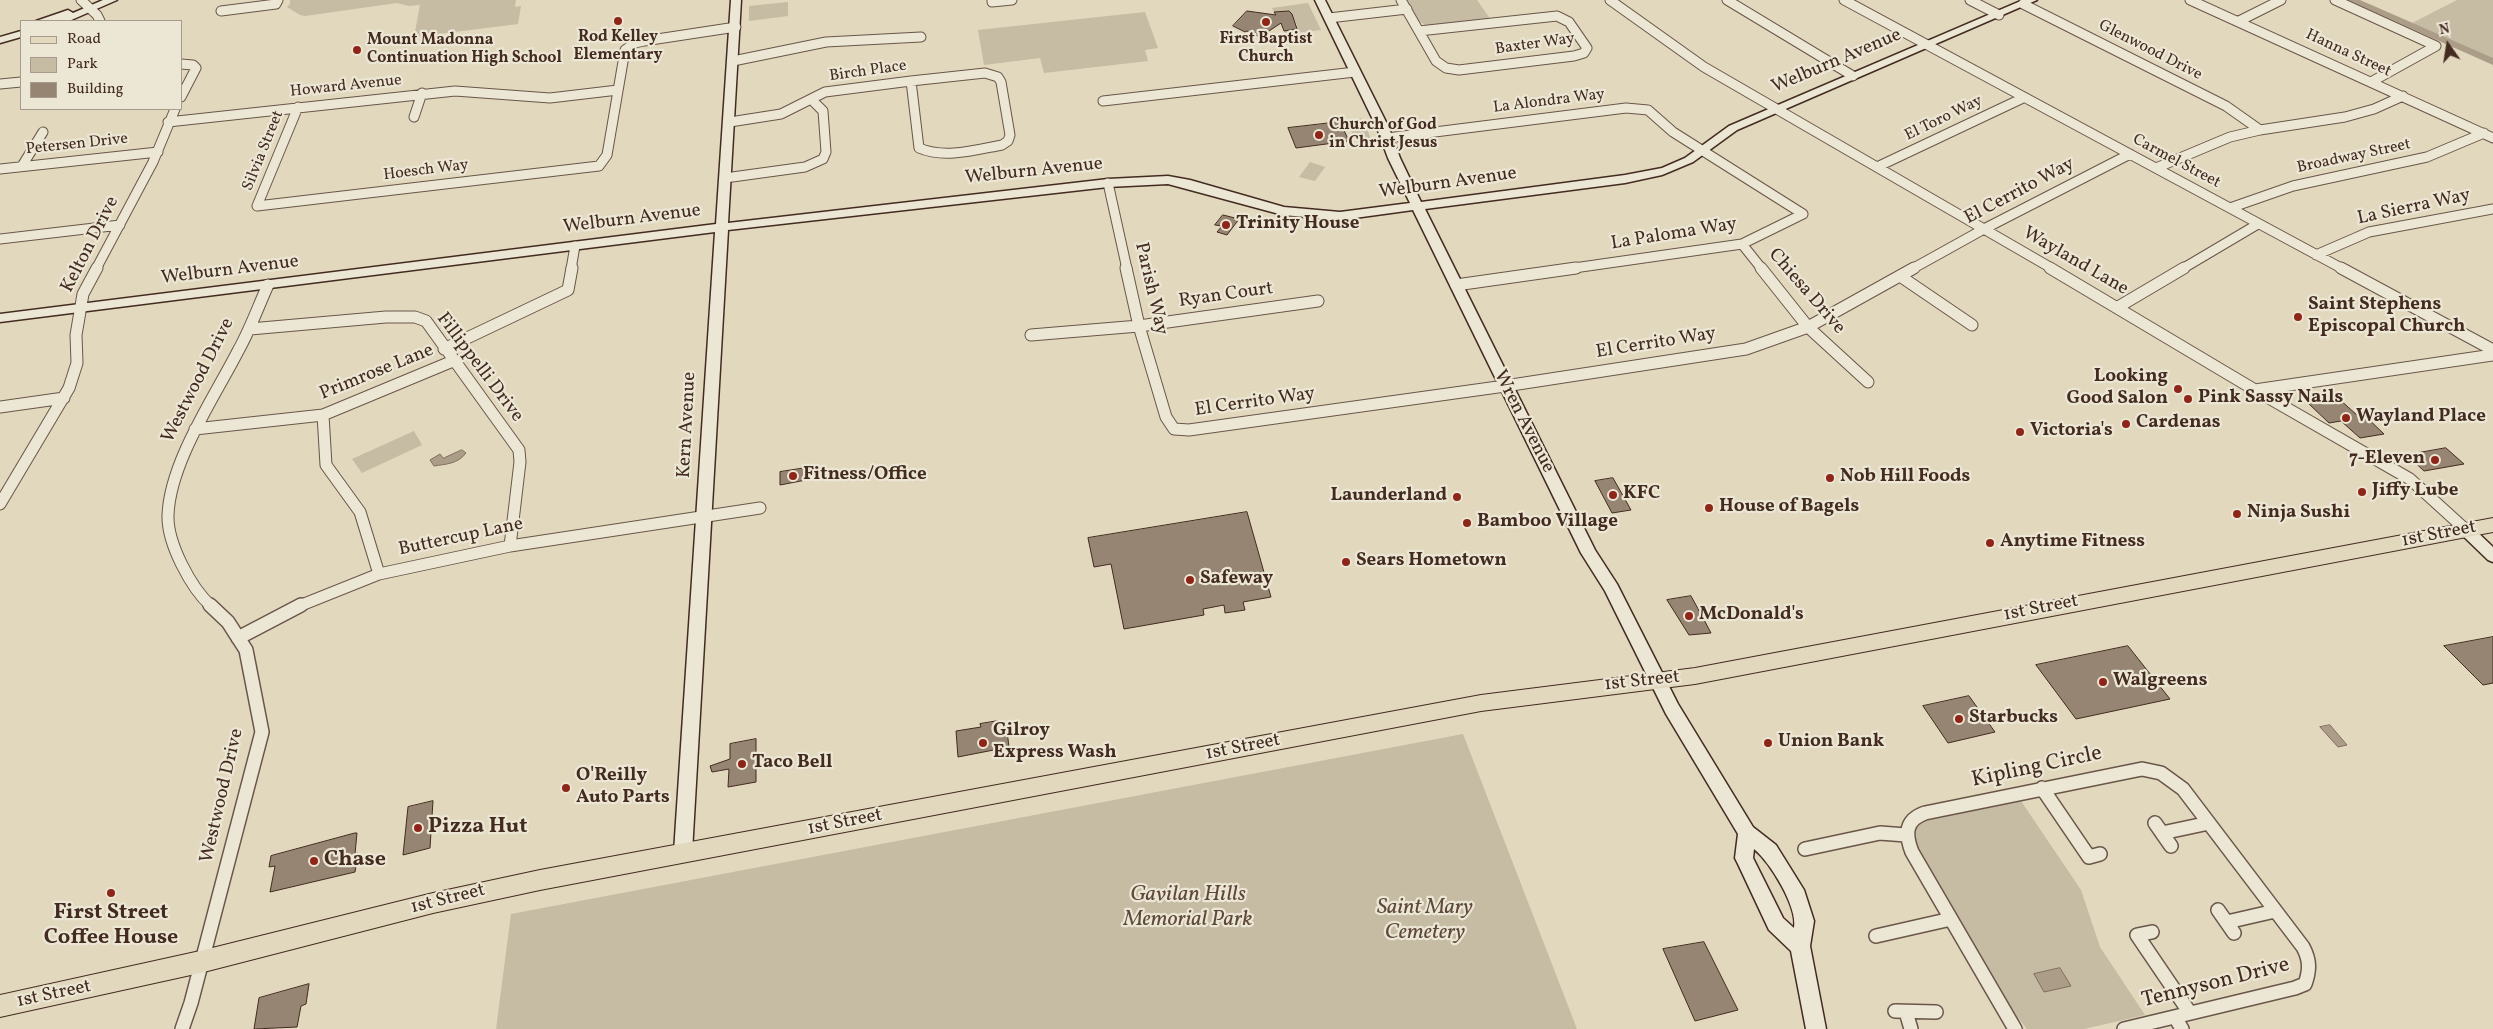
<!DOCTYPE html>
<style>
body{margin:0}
#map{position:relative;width:2493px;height:1029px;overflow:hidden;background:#e1d8be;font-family:Vollkorn,serif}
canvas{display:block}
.legend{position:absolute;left:20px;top:20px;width:162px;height:90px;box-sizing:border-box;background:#ece6d5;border:1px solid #a89b8d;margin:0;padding:6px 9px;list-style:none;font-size:15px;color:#432b20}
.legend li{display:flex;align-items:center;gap:10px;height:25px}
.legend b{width:25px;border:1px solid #a89b8d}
.north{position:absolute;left:2423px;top:20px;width:50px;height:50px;-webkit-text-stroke:4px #ece6d5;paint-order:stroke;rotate:347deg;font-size:14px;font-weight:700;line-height:20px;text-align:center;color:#432b20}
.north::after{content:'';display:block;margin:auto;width:18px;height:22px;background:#432b20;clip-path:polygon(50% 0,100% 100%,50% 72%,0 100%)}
</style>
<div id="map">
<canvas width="2493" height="1029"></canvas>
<ul class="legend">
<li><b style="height:6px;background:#e1d8be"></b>Road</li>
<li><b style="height:14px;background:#c6bba3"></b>Park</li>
<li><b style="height:14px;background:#958572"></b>Building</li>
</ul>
<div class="north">N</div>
</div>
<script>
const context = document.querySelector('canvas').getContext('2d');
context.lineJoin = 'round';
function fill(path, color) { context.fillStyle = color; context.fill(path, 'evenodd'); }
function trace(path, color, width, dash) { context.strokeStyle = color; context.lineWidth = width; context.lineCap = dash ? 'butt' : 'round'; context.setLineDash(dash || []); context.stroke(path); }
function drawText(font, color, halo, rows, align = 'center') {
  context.font = font + ' Vollkorn,serif'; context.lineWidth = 4.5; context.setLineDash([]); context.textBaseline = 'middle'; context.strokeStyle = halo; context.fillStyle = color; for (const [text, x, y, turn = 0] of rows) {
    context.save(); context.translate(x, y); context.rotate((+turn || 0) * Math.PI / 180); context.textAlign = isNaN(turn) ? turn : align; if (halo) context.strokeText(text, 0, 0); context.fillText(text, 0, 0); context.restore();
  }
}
fill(new Path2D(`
 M290,0H516L515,7L521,6L518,24L414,37L420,5L409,6L397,3L305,16L300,15L287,7L290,4Z
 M1406,0H1477L1491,20L1427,26L1420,22Z
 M2457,0H2493V59L2412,23Z
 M788,2V16L749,21V6Z
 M1308,3L1321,30L1286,34L1284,31L1297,25L1289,11L1274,12L1272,8Z
 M1145,12L1158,48L1145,50L1148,61L1044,73L1040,58L984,65L978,30Z
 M1362,118L1371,139H1356L1346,122Z
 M1310,162L1325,167L1315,181L1299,177Z
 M414,431L422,445L362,473L352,459Z
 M1463,734L1577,1029H496L511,914Z
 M2021,801L2081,890L2100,947L2145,1015L2084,1029H2027L2015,1014L1915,842L1916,827L1924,821Z`), '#c6bba3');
const water = new Path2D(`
 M462,450L466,453C458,464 446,464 434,466L430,460L440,454L443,458Z
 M2330,725L2347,745L2338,747L2320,727Z
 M2060,968L2071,986L2044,992L2034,974Z`);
fill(water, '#ab9d88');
trace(water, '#816f5e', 1);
fill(new Path2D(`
 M2347,0H2360L2493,58V65Z`), '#ab9d88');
const building = new Path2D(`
 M1247,11L1276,15L1274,12L1289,11L1292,14L1297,29L1284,31L1281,23L1260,37L1247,31L1245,32L1233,26Z
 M1340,122L1349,141L1296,148L1288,128Z
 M1223,215L1239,219L1227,235L1217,232L1222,226L1215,225Z
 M2338,398L2358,416L2364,415L2384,434L2360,438L2341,421L2329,423L2309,404Z
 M2446,448L2464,464L2424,471L2407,455Z
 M806,468V480L780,485V472Z
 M1613,478L1631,510L1612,513L1595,481Z
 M1247,512L1271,597L1243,602L1245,610L1225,613L1224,605L1203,609L1204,615L1124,629L1111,564L1094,567L1088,538Z
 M1691,596L1702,616L1711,633L1689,635L1667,600Z
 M2493,637V683L2483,685L2444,646Z
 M2128,646L2170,699L2076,719L2036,665Z
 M1969,696L1995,732L1948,743L1923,706Z
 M998,721L999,733L1007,731L1009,747L958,757L956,731L981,727L980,724Z
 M756,739V782L728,787L729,769L712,772L710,766L730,759V744Z
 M433,801L430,848L403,855L408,807Z
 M355,833H357L355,854L358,853L355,872L270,892L275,866L269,867L271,856Z
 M1704,942L1738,1010L1695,1021L1663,949Z
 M309,984L306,1004L301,1006L297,1027L254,1029L259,998Z`);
fill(building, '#958572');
trace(building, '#432b20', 1);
const streetFar2 = new Path2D(`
 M81,0L97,15L100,21
 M992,0V2L1012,0
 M1401,0L1436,61L1446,68L1459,70L1574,56L1584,53L1587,48L1569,22L1557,16L1419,31
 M1610,0L1704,67L2053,269
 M1727,0L1853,76
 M1844,0L2343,269
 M1970,0L1999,15
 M2190,0L2493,138
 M2335,0L2436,46
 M2023,4L2226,106L2260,130
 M221,11L276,4L278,0
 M1329,18L1407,9
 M2239,21L2281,0
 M733,61L826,42L921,37
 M181,64L193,65L196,68L181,97
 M985,73L998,77L1001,82L1010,135L1008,141L1002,145C975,150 945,159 919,148L911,81Z
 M2371,82L2436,46
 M0,84L21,82
 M1103,101L1355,72
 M298,107L257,206L599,166L607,155L625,50L635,43L644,41L736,27
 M414,117L422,93
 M168,122L455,91L550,98L618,90
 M730,122L781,114L825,92L911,81
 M1387,138L1626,108L1648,110L1673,132L1803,214L1742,244L1567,269
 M22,166L43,132
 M1877,167L2023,98
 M2156,168L2230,137L2260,130L2345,117L2374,109L2403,96
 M0,169L158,152
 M725,178L805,167L823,159L826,152L823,111L812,100
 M1108,183L1127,269
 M2230,208L2293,186L2427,157L2484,133
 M0,239L120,225
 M1742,244L1762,269
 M2316,255L2369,232L2493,209
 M96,269L153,162L175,109
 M571,269L575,246
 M1912,269L1984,229L2130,154
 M2182,269L2258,224`);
const streetFar1 = new Path2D(`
 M1126,268L1139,326L1166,417L1174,429L1189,430L1505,386L1746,349L1808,327L1914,268
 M1761,268L1808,327L1868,382
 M2050,268L2255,390L2410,479L2466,530
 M2341,268L2493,350
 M1900,276L1972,325
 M1456,285L1576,268
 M2118,307L2184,268
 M250,329L386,317H415L426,321L519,450L520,462L510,546
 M1031,335L1139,326L1318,301
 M444,349L568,290L572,268
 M2255,390L2493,355
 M0,407L64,398
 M323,415L326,465L360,512L379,574
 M195,429L323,415L453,361
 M0,504L69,388L77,363L76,335L83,294L97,268
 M211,606C191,588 167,543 168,515C170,462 214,398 238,351C250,330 258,307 268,285
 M299,606L379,574L510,546L760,508`);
const street = new Path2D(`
 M238,638L301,605
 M2042,788L2089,857L2100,854
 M2155,823L2171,846
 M2162,833L2209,823
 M1805,849L1880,833L1906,835
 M2218,910L2234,933
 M2227,922L2275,911
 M2152,932L2137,935L2190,1013
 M1876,936L1951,919
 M1895,1011L1936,1012
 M1906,1012L1911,1029
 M2175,1017L2182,1029
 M182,1029L191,1003L262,732L246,650L228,622L210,605
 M2015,1029L1912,852C1905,834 1905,820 1925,813L2142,769L2161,773L2183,789L2303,947C2310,960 2310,970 2305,984L2295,988L2124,1029`);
const secondary = new Path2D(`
 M103,0H117L69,21H36L68,10L73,13Z
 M731,0H741L728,223L1108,179L1168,176L1190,180L1284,207L1340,212L1410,203L1388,158L1377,128L1315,0H1325L1389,128L1400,158L1421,202L1625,175L1662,168L1685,158L1729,126L2023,0H2037L1737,130L1693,162L1662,175L1625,183L1425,209L1595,550L1617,584L1678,704L1753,827L1776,845L1804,890L1814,921L1810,946L1826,1029H1806L1791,951L1769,930L1738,864L1735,858L1738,834L1666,714L1605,591L1581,553L1413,210L1340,220L1283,215L1168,184L1108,187L728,230L692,852L689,858L683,860L677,858L674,852L715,232L0,322V314L716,224ZM1754,849C1770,862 1798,907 1794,928L1783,918L1753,858Z
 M21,31V37L0,43V37Z
 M2466,524L2471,526L2493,547V562L2488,560L2461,534L2458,530L2461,526Z`);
const primary = new Path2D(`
 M2493,518V532L1695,684L1481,711L540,890L433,913L200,973L0,1017V995L200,951L433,893L540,870L1481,695L1695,668Z`);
trace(streetFar2, '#6a5648', 11);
trace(streetFar1, '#6a5648', 13);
trace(street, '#6a5648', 16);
trace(secondary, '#432b20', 3);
trace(primary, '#432b20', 2);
trace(streetFar2, '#ece6d5', 9);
trace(streetFar1, '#ece6d5', 11);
trace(street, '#ece6d5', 13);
fill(secondary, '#ece6d5');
fill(primary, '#e1d8be');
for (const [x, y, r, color] of [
 [618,21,5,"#8f2418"],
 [1266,22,5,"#8f2418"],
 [357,50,5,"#8f2418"],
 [1319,135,5,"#8f2418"],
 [1226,225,5,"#8f2418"],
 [2298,317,5,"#8f2418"],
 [2178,389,5,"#8f2418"],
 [2188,399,5,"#8f2418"],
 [2346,418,5,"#8f2418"],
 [2126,424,5,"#8f2418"],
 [2020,432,5,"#8f2418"],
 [2435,460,5,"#8f2418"],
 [793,476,5,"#8f2418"],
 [1830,478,5,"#8f2418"],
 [2362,492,5,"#8f2418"],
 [1613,495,5,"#8f2418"],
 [1457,497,5,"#8f2418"],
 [1709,508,5,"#8f2418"],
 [2237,514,5,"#8f2418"],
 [1467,523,5,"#8f2418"],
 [1990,543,5,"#8f2418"],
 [1346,562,5,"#8f2418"],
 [1190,580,5,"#8f2418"],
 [1689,616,5,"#8f2418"],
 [2103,682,5,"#8f2418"],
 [1959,719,5,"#8f2418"],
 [983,743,5,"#8f2418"],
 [1768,743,5,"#8f2418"],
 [742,764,5,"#8f2418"],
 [566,788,5,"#8f2418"],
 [418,828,5,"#8f2418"],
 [314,861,5,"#8f2418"],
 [111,893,5,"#8f2418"]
]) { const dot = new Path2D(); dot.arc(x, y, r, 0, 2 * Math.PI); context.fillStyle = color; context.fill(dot); trace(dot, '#ece6d5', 2); }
drawText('bold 16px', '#432b20', '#ece6d5', [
 ["Rod Kelley",618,38],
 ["Elementary",618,56],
 ["First Baptist",1266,40],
 ["Church",1266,58],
 ["Mount Madonna",367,41,"left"],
 ["Continuation High School",367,59,"left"],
 ["Church of God",1329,126,"left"],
 ["in Christ Jesus",1329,144,"left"]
]);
drawText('16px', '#432b20', '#ece6d5', [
 ["Baxter Way",1535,45,-8],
 ["Glenwood Drive",2150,51,27],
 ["Hanna Street",2348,54,25],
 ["Birch Place",868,72,-8],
 ["Howard Avenue",346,87,-6],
 ["La Alondra Way",1549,102,-7],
 ["El Toro Way",1944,119,-26],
 ["Petersen Drive",77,145,-6],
 ["Silvia Street",264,151,-68],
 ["Broadway Street",2354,157,-12],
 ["Carmel Street",2176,162,28],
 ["Hoesch Way",426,171,-7]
]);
drawText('19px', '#432b20', '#ece6d5', [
 ["Welburn Avenue",1837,62,-23],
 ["Welburn Avenue",1034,172,-6],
 ["Welburn Avenue",1448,184,-8],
 ["El Cerrito Way",2020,192,-28],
 ["La Sierra Way",2414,208,-12],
 ["Welburn Avenue",632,220,-7],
 ["La Paloma Way",1674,235,-9],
 ["Kelton Drive",91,245,-63],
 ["Wayland Lane",2075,262,30],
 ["Welburn Avenue",230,271,-7],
 ["Parish Way",1150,289,77],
 ["Chiesa Drive",1806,292,49],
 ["Ryan Court",1226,296,-8],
 ["El Cerrito Way",1656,344,-9],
 ["Fillippelli Drive",479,368,53],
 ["Primrose Lane",377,373,-22],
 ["Westwood Drive",199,381,-63],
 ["El Cerrito Way",1255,403,-8],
 ["Wren Avenue",1523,422,63],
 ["Kern Avenue",688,425,-87],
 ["1st Street",2439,535,-11],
 ["Buttercup Lane",461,538,-12],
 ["1st Street",2041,609,-11],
 ["1st Street",1642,682,-6],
 ["1st Street",1243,748,-11],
 ["Westwood Drive",223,796,-77],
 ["1st Street",845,823,-11],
 ["1st Street",448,900,-14],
 ["1st Street",54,995,-12]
]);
drawText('bold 19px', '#432b20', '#ece6d5', [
 ["Trinity House",1236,225],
 ["Saint Stephens",2308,306],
 ["Episcopal Church",2308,328],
 ["Looking",2168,378,"right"],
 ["Good Salon",2168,400,"right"],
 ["Pink Sassy Nails",2198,399],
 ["Wayland Place",2356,418],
 ["Cardenas",2136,424],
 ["Victoria's",2030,432],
 ["7-Eleven",2425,460,"right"],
 ["Fitness/Office",803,476],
 ["Nob Hill Foods",1840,478],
 ["Jiffy Lube",2372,492],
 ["KFC",1623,495],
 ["Launderland",1447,497,"right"],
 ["House of Bagels",1719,508],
 ["Ninja Sushi",2247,514],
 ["Bamboo Village",1477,523],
 ["Anytime Fitness",2000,543],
 ["Sears Hometown",1356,562],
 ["Safeway",1200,580],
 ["McDonald's",1699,616],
 ["Walgreens",2113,682],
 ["Starbucks",1969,719],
 ["Gilroy",993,732],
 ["Express Wash",993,754],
 ["Union Bank",1778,743],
 ["Taco Bell",752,764],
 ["O'Reilly",576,777],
 ["Auto Parts",576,799]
], 'left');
drawText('22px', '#432b20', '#ece6d5', [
 ["Kipling Circle",2037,768,-12],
 ["Tennyson Drive",2216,984,-14]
]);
drawText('bold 22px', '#432b20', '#ece6d5', [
 ["Pizza Hut",428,828],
 ["Chase",324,861],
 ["First Street",111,914,"center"],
 ["Coffee House",111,939,"center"]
], 'left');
drawText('italic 22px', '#5d483a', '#ece6d5', [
 ["Gavilan Hills",1188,896],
 ["Memorial Park",1188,921],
 ["Saint Mary",1425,909],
 ["Cemetery",1425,934]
]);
</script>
